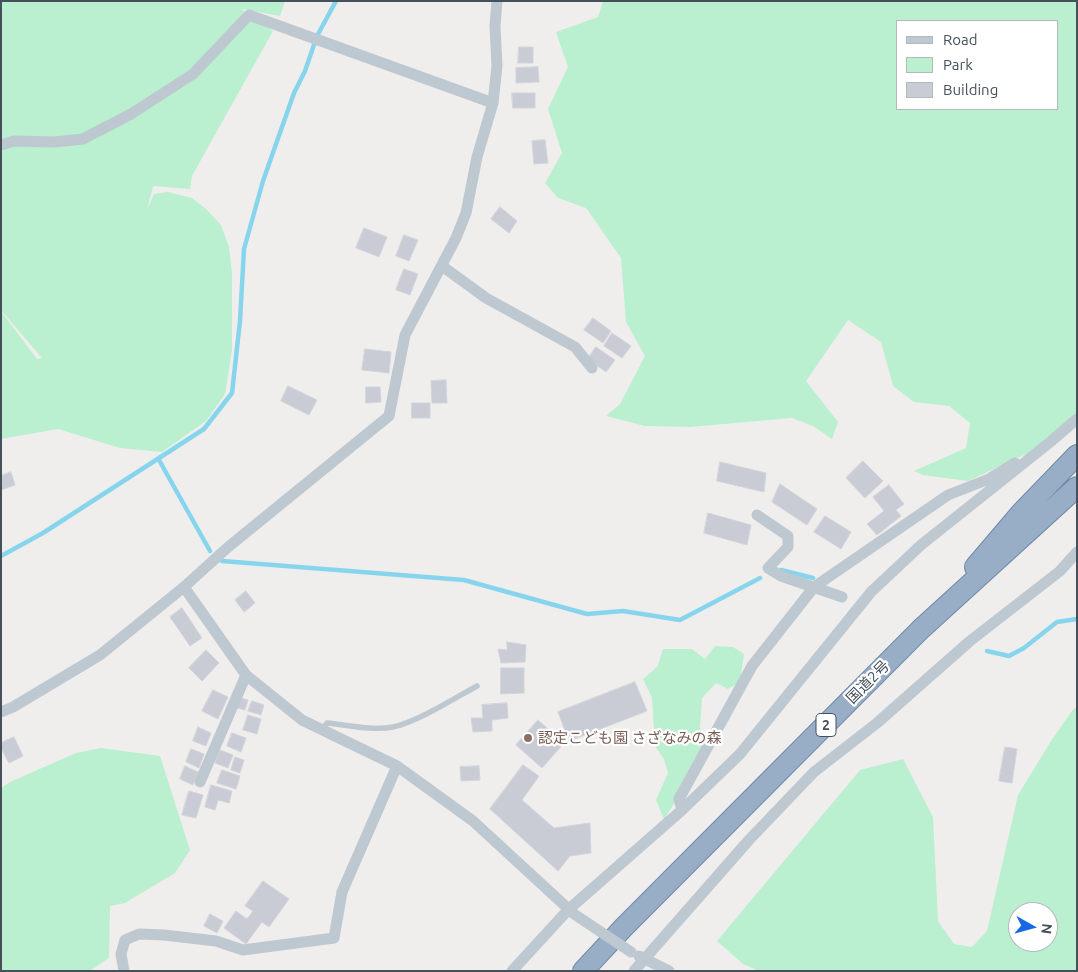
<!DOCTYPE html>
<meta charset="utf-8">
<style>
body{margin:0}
#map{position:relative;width:1078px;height:972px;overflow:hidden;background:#f0eeed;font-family:Ubuntu,sans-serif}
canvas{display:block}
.frame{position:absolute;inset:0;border:2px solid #45505b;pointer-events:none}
.legend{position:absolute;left:896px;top:20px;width:162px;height:90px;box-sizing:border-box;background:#fff;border:1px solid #b5b9bd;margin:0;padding:6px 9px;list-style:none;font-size:15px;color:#45505b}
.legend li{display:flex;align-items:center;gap:10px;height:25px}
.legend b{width:25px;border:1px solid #b5b9bd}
.north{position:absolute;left:1008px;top:902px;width:50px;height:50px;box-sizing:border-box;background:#fff;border:1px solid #b5b9bd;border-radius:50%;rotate:97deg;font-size:14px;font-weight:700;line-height:20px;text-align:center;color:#45505b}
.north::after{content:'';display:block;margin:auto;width:18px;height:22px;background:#156ae3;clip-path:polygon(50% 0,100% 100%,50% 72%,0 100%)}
</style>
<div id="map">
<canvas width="1078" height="972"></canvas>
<div class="frame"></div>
<ul class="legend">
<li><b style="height:6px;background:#bec8d0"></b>Road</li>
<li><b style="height:14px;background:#baefd0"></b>Park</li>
<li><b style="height:14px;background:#c9ccd4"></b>Building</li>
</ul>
<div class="north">N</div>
</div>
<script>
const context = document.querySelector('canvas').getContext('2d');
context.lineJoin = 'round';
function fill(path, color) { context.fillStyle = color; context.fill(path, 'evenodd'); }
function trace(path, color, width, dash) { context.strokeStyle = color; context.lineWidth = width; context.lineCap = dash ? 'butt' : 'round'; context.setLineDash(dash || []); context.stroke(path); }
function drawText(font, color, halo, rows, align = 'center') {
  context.font = font + ' Ubuntu,"Noto Sans JP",sans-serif'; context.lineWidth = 4.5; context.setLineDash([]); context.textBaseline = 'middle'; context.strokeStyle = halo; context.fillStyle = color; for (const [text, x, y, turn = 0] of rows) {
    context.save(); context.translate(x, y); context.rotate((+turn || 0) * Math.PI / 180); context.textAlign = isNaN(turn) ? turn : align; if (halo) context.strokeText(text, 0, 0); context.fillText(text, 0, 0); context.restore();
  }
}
fill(new Path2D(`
 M1,1H285L280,16L241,9L273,31L192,176L190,189L153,186L147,210L154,194L168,192L192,198L206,209L221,225L229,247L232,273V350L225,394L206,421L162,452L120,448L58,429L1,439V311L37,359L42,358L1,310Z
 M603,1H1077V412L1035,450L968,481L923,475L914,471L966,448L970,423L949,406L914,402L893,386L881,342L848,320L806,381L838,422L832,439L813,426L792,418L690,427L645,426L606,416L620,404L645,356L626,322L621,258L586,208L558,198L545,183L562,153L548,109L568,67L556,32L598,17ZM897,21H1057V109H897Z
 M715,646L733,647L744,654L740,682L728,689L716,683L702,698L700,727L705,744L683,790L664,819L656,800L668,773L664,759L655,746L652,698L643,679L657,667L663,649H692L705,659Z
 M1074,708L1077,709V971H759L743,964L717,941L860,770L903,759L933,817L938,921L954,944L972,947L987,931L1018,795L1051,741ZM1018,912H1048V942H1018Z
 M101,748L160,756L190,850L175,873L125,903L110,906L109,958L90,971H1V788L10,782L76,753Z`), '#baefd0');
trace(new Path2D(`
 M159,460L210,551
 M1,556L43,533L204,429L232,393L240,321L244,249L263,181L294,93L305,71L317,36L336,1
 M222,561L464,580L587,614L623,611L680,620L760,578
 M781,570L813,578
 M987,651L1009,656L1024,648L1057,622L1077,619`), '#87d5ed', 4.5);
const building = new Path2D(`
 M519,47H533V63H518Z
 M538,67L539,82L516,83V68Z
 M512,93H535V108H513Z
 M545,140L548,163L534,164L532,141Z
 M500,207L517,221L509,233L491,219Z
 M364,228L387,237L379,257L356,248Z
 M404,235L418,240L409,261L396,256Z
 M404,269L418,274L410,295L396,290Z
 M593,318L611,331L603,343L584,330Z
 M612,333L631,346L622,358L604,346Z
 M596,347L615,360L606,372L588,359Z
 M365,349L391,352L389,373L362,370Z
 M446,380L447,403H432L431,381Z
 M288,386L317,400L309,415L281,401Z
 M366,387H380L381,402L366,403Z
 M412,403H430V418H412Z
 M863,461L883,481L865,498L846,478Z
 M720,462L766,473L764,492L717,481Z
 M11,472L15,485L1,490V476Z
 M780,484L817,509L807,525L772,502Z
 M889,485L904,504L896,510L901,516L877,535L867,524L884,511L873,497Z
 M708,513L751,525L747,545L704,533Z
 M825,516L851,532L841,549L814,532Z
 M246,591L255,603L244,612L235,600Z
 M182,608L202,638L190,646L170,617Z
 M507,642L526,645L525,662L501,663L498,649L507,650Z
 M206,650L219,663L202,681L189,668Z
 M501,668H524V693L501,694Z
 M635,682L647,711L569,741L558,712Z
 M213,690L228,697L218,719L202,711Z
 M241,698L248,700L245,710L237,708Z
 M252,701L264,705L261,715L248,711Z
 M507,703L508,718L492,720V731L473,732L471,718H483L482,705Z
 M248,715L261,719L257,734L243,730Z
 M538,720L564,743L542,768L516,745Z
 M198,727L211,733L206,746L193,741Z
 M232,733L246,738L241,752L227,746Z
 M14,737L23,756L9,763L1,748V743Z
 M1005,747L1017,749L1012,783L999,781Z
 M191,749L204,754L199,768L186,762Z
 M220,750L233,755L228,768L215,763Z
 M235,757L244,760L240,773L231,770Z
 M523,765L539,776L522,800L554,828L590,823L591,853L570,856L558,871L490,809Z
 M185,766L198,772L193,785L180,779Z
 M479,766L480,780L461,781L460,767Z
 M222,770L240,776L236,789L217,783Z
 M211,785L232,791L229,803L218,800L215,810L205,807Z
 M189,791L203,795L196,818L182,815Z
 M263,881L289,899L269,927L262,922L246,944L224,928L236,911L247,919L253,911L245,906Z
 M210,914L223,921L217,933L204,926Z`);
fill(building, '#c9ccd4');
trace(building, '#d1d4da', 1);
const trunk = new Path2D(`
 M975,567L1021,513L1077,455
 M583,971L624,927L921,629L1077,487`);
trace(trunk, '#6f8aaa', 22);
trace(new Path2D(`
 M323,729L327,723C348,725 372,731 393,727C417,722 455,698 477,686`), '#bec8d0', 5.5);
trace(new Path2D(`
 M1,145L14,141L55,142L83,139L131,114L193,74L249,15L493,103
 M442,266L486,298L575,347L592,368
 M757,515L788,536V547L768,568L781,576L842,597
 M184,587L246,675L302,720L397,766L473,821L574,914
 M1,712L13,707L100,655L184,587L227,548L389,416L405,335L456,238L466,213L477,157L493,103L497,66L495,26L497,1
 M200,782L246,675
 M682,810L679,799L752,666L814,587L948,495L989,479L1015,463
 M639,956L669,971
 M124,971L121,954L125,940L139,934L164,935L216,941L243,950L334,938L342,892L397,766
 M512,971L568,910L682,810L740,754L871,592L921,545L1049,443L1077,419
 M634,971L749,840L814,772L877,723L970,641L1060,571L1077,552`), '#bec8d0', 11);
trace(trunk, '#98aec6', 20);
trace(new Path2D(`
 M577,916L631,952`), '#bec8d0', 11);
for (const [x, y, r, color] of [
 [528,738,5,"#8d6e63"]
]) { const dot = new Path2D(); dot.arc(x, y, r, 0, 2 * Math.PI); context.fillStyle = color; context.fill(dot); trace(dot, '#fff', 2); }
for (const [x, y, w] of [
 [826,725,20]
]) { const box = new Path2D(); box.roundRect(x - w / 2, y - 11.5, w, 23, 4); context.fillStyle = '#fff'; context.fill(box); trace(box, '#45505b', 1); }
drawText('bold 14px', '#45505b', null, [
 ["2",826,725]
]);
drawText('15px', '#45505b', '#fff', [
 ["国道2号",868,682,-45]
]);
drawText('15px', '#785e54', '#fff', [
 ["認定こども園 さざなみの森",538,738]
], 'left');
</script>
